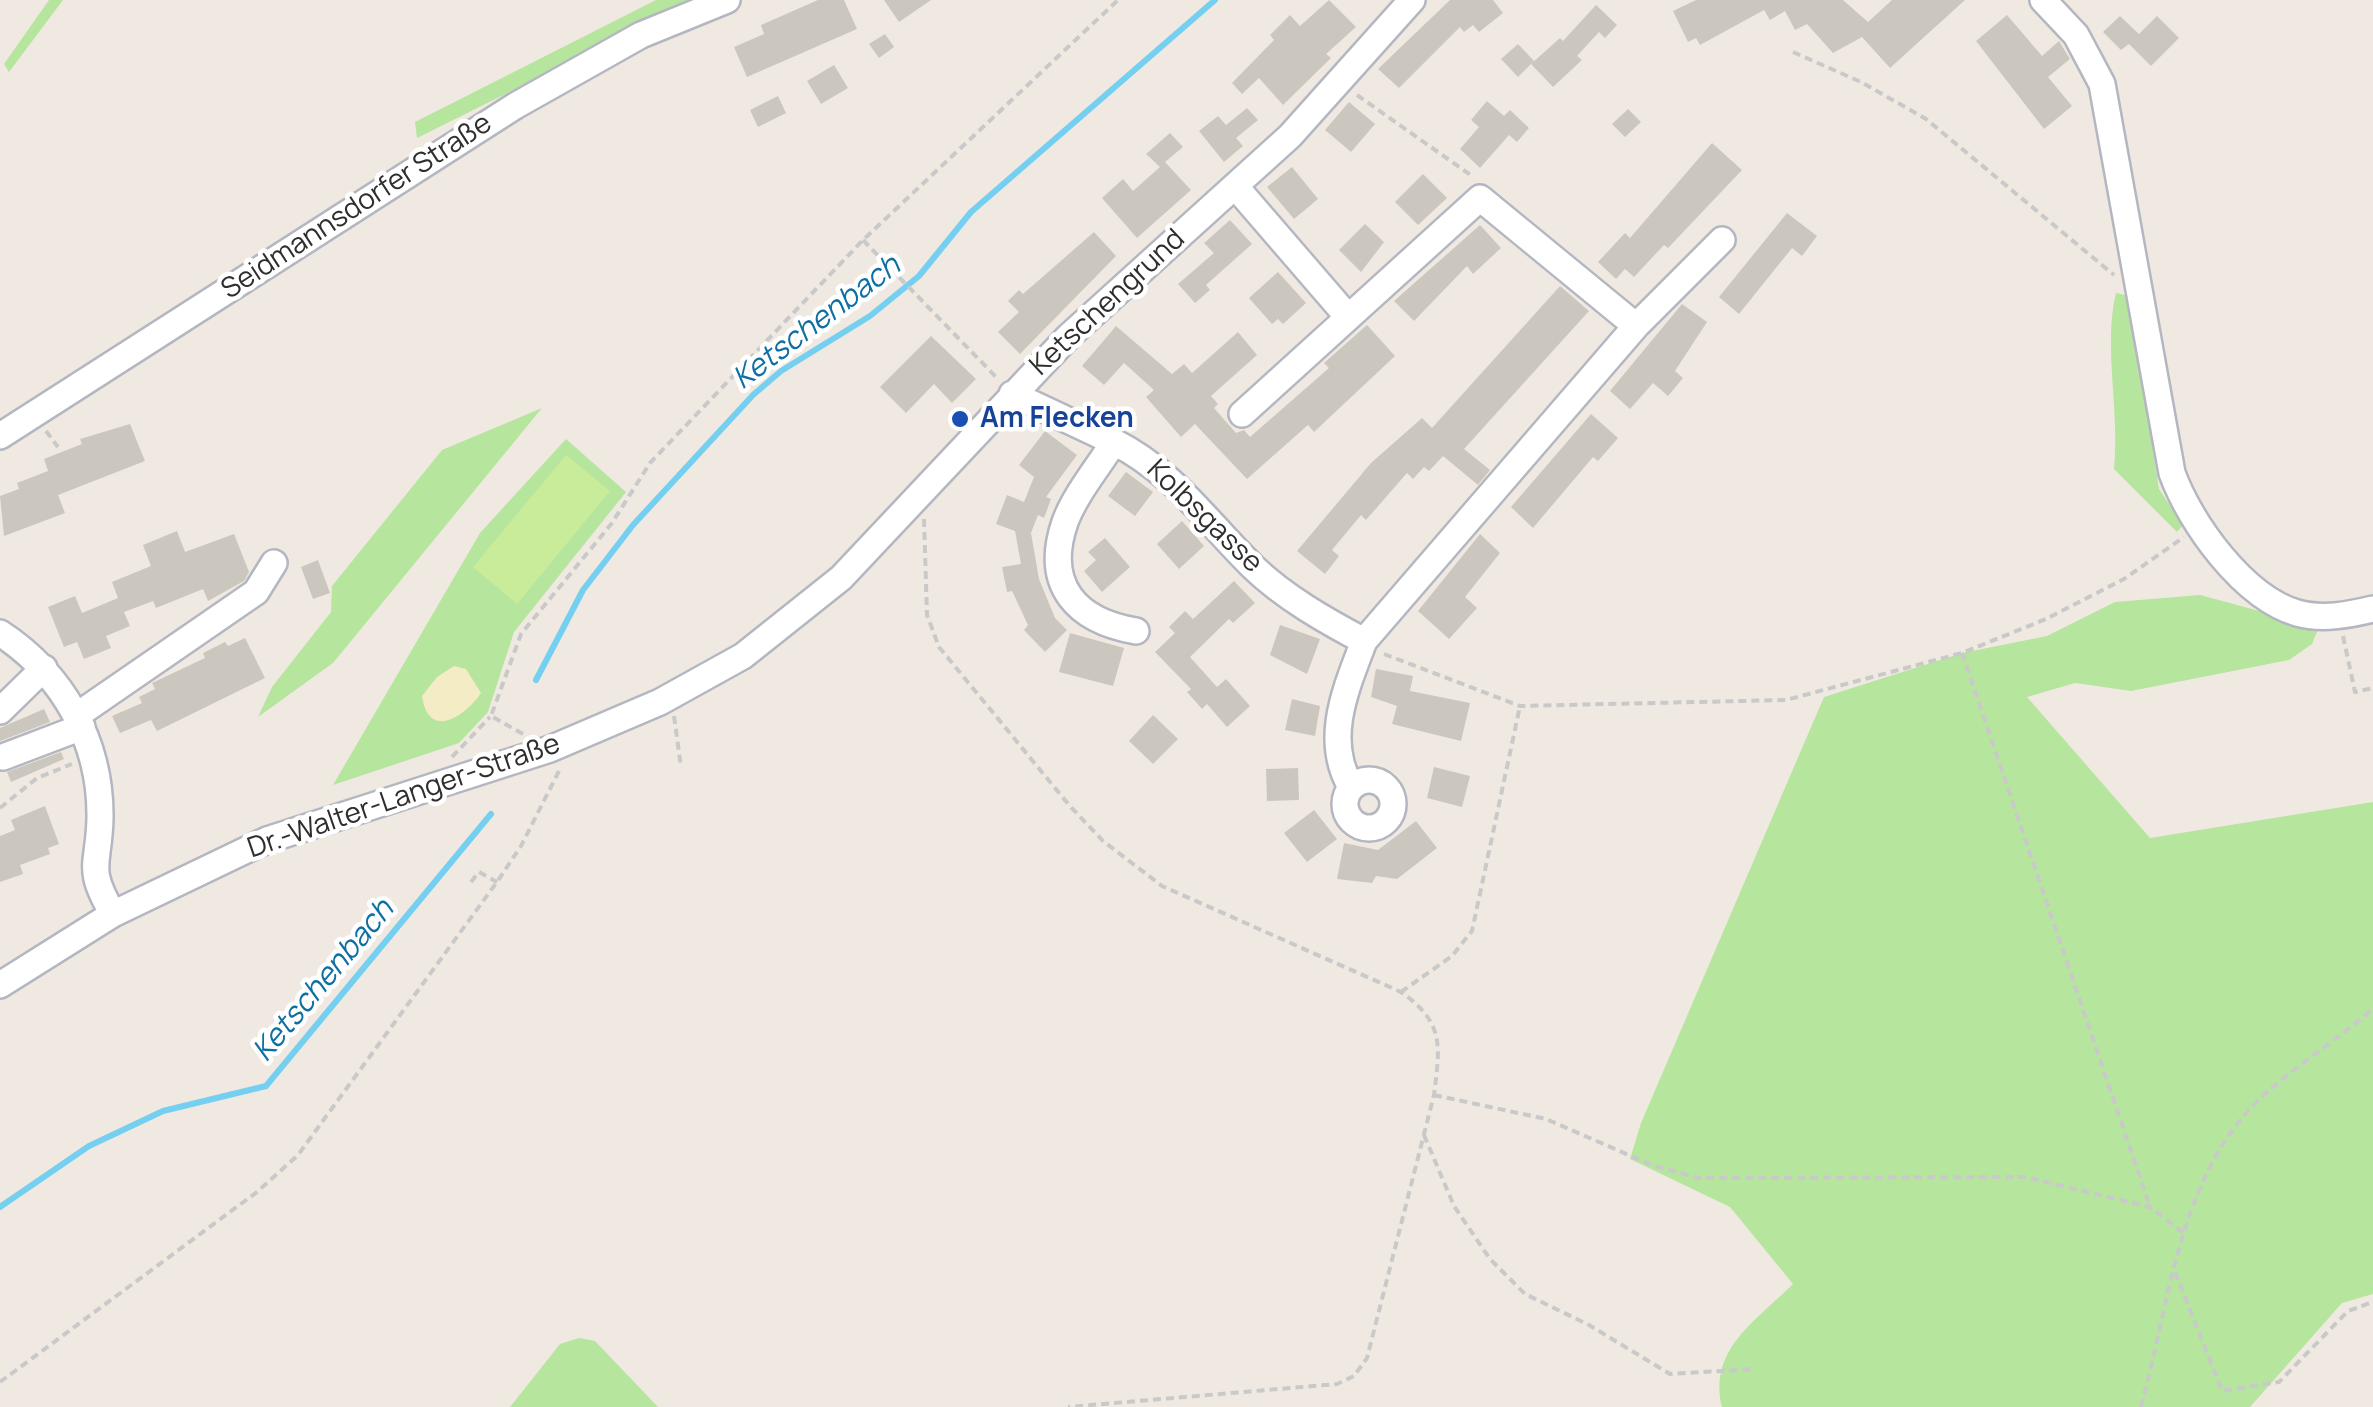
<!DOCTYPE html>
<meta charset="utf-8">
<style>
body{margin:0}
canvas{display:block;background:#efe9e1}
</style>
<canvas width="2373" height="1407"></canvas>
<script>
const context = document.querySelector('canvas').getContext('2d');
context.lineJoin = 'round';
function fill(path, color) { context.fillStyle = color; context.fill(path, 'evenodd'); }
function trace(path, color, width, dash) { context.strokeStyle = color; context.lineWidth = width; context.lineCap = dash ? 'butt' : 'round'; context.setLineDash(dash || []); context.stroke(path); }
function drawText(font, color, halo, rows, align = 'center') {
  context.font = font + ' Manrope,sans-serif'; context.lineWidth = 9; context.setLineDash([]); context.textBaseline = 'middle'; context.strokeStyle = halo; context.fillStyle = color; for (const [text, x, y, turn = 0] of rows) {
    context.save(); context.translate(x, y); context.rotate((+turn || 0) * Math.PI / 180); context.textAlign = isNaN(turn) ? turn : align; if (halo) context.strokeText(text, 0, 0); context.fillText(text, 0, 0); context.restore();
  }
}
fill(new Path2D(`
 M49,0H63L9,72L4,64Z
 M656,0H694L417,138L415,122Z
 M2116,293L2129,296L2159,489L2183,525L2177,532L2114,469C2120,410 2103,346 2116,293Z
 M542,408L333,663L258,717L272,687L331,612L332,586L442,450Z
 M566,439L626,492L514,632L488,712L459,743L333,785L480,533Z
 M2200,595L2319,627L2312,644L2289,660L2131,691L2075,683L2027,697L2150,838L2373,802V1294L2342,1303L2250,1407H1722C1708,1349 1756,1321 1793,1284L1730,1207L1630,1159L1641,1123L1824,697L1962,653L2047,636L2115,602Z
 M579,1338L595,1341L658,1407H510L560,1344Z`), '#b6e59e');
fill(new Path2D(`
 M454,666L466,669L481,693C464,718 428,740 422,696L437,677Z`), '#f3ecc5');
fill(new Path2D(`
 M566,455L610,491L517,604L473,567Z`), '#c9ec9a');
trace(new Path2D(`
 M536,680L583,590L633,525L753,395L781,371L870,316L919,276L971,212L1215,0
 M0,1207L89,1146L163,1111L266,1086L491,814`), '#75cff0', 6);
fill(new Path2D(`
 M818,0H844L857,29L747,77L734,47L764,34L761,25Z
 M884,0H931L899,22Z
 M1329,0L1356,27L1326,54L1331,58L1283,105L1259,78L1242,94L1232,83L1274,40L1270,35L1290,15L1300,26Z
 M1450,0H1493L1503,13L1479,32L1473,25L1464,32L1460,27L1399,88L1378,69Z
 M1696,0H1843L1868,22L1892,0H1965L1890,68L1862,37L1833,53L1807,24L1795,30L1785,11L1770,20L1764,10L1700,45L1696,38L1688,42L1673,11Z
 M1596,5L1617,25L1605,38L1599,32L1577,56L1582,60L1553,87L1531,64L1560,38L1563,41Z
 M2007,15L2042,56L2059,41L2070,59L2048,77L2072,106L2044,129L1976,41Z
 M2120,16L2139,34L2157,16L2179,38L2151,66L2129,44L2121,50L2103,32Z
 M885,34L894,47L879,58L869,44Z
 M1518,44L1534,61L1518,77L1501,59Z
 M834,65L848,88L821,104L807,81Z
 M778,96L786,113L758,127L750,110Z
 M1487,101L1504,116L1510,110L1529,128L1517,142L1509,135L1480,168L1460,149L1479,127L1471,120Z
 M1349,102L1375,124L1351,152L1325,130Z
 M1247,108L1258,120L1236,138L1243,146L1224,162L1199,131L1218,116L1226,125Z
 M1628,109L1641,122L1625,137L1612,124Z
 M1170,133L1183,147L1165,162L1191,190L1137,238L1102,198L1123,179L1133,191L1160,167L1146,154Z
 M1712,143L1742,170L1668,248L1664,245L1634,277L1625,269L1616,279L1598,262L1625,233L1630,238Z
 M1292,167L1318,199L1294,219L1267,187Z
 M1423,174L1447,198L1418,225L1395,202Z
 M1787,213L1817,236L1802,256L1792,248L1739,314L1719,297Z
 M1230,220L1252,244L1206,285L1210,290L1195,303L1178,284L1214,253L1204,243Z
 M1365,224L1384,242L1361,272L1339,250Z
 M1480,225L1501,248L1473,274L1467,266L1414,321L1394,301Z
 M1094,232L1116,256L1020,354L998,332L1019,312L1008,301L1019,290L1023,294Z
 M1278,272L1306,303L1283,324L1278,319L1272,324L1249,298Z
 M1560,286L1589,311L1464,449L1490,470L1478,485L1443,456L1429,471L1424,467L1413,479L1407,473L1366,520L1361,515L1332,550L1339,556L1325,574L1297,551L1371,463L1422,418L1432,428Z
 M1682,304L1707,322L1675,371L1683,378L1668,396L1653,383L1630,409L1610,391Z
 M1367,325L1395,356L1314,432L1308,425L1247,479L1195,424L1181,437L1146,397L1154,390L1124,363L1104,385L1082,366L1116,326L1172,374L1184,364L1192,373L1238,332L1257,355L1211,396L1218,404L1214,408L1236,433L1244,430L1250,437L1329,368L1324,363Z
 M931,336L976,379L952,403L934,384L906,413L880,387Z
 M1591,414L1618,438L1598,461L1593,457L1533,528L1511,507Z
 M130,424L145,461L58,495L65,513L4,536L0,496L19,489L17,483L48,471L44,459L82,444L80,439Z
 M1045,431L1077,455L1046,497L1051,499L1044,518L1038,515L1031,533L1039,579L1055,618L1067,630L1045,652L1024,630L1028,625L1012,591L1007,592L1002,567L1021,564L1015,531L996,524L1007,495L1024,502L1034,477L1019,465Z
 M1126,472L1153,492L1135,516L1108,496Z
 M1182,521L1204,546L1179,569L1157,544Z
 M177,531L185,552L234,534L249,572L244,581L208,601L203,589L156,608L153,601L124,612L130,626L106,636L111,648L84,659L77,642L64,647L48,607L75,596L82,613L118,598L112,582L151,566L143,545Z
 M1480,534L1500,553L1465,597L1477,608L1449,639L1418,611Z
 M1105,538L1130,567L1102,592L1084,571L1096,560L1088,552Z
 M318,560L330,593L313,599L301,567Z
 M1234,581L1255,603L1233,623L1229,619L1190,657L1217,687L1226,679L1250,706L1227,727L1207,704L1202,709L1187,692L1191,689L1155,652L1175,633L1169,627L1185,611L1193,619Z
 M1280,625L1320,639L1307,674L1270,655Z
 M1070,633L1124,648L1113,686L1059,672Z
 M245,638L265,678L157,731L151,720L120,733L112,716L142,703L139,697L155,689L152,683L205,658L203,653L225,642L228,646Z
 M1376,669L1413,676L1410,691L1470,703L1461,741L1392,724L1397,706L1371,697Z
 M1292,699L1320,706L1315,736L1285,730Z
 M44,709L50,722L0,741V728Z
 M1153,715L1178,739L1153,764L1129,741Z
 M61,752L64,759L11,782L7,772Z
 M1434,767L1470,776L1462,807L1427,798Z
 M1298,768L1299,800L1267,801L1266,769Z
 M45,806L59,844L48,848L50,854L20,865L23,874L0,882V836L15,830L11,820Z
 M1314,810L1337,839L1307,862L1284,833Z
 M1416,821L1437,848L1397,879L1376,876L1372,883L1337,879L1344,843L1378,850Z`), '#cbc7bf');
const minor = new Path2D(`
 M2043,0L2076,35L2102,84L2172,473C2190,523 2243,597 2297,613C2322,620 2348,615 2373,609
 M1235,186L1348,317
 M1012,394L1114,442C1098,467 1075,495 1065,522C1043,586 1077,621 1136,631
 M1242,414L1480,198L1636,326
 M0,436L515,106L641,35L727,0
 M1114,442C1174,472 1206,521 1253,567C1284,597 1326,621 1364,641C1346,689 1323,739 1351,787
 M0,633C63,674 101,742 100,818C99,867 85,866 113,914
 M1364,641L1636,326L1722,240
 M0,711L44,668
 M76,716L256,592L274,563
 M3,757L82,727
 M1345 804a24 24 0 1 1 48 0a24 24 0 1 1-48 0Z
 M0,985L113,914L267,840L550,749L660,702L743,656L841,578L1068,337L1290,136L1412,0`);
trace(minor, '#b4b7c1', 30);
trace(new Path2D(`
 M1793,52L1861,82L1926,119L2114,275
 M1357,95L1472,176
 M863,240L999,380
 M46,431L58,447
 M924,519L927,615L939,647L1069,805L1103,841L1162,886L1401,992C1445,1023 1440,1046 1434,1095L1367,1358L1354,1376L1337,1384L1068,1407
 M2343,636L2355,692L2373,688
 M1962,653L2150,1207
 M1384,654L1520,706L1786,700L1962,653L2046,619L2124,579L2184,537
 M674,716L681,767
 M523,734L491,716L521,634L612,523L650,463L863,240L1118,0
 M452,757L490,717
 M0,808L37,778L72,764
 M471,882L479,872L497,882
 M1401,992L1452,956L1472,931L1520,706
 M1434,1095L1546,1119L1654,1166L1699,1178L2025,1177L2150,1207L2186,1235
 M1424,1135L1454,1206L1490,1259L1525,1294L1589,1325L1670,1374L1755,1369
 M2175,1272L2222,1391L2279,1382L2348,1311L2373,1302
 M0,1382L257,1192L298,1155L497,882L521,846L559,771
 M2141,1407C2168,1309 2178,1187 2249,1110C2285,1071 2334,1044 2373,1008`), '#c9c9c9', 4, [8, 5]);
trace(minor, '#fff', 25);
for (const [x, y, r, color] of [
 [960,419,10,"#1a4fb4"]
]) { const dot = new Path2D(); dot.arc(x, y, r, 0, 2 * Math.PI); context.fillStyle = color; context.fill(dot); trace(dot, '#fff', 4); }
drawText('28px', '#2e2e2e', '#fff', [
 ["Seidmannsdorfer Straße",357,207,-33],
 ["Ketschengrund",1108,303,-43],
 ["Kolbsgasse",1204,517,44],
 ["Dr.-Walter-Langer-Straße",404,797,-19]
]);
drawText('bold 28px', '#164399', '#fff', [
 ["Am Flecken",980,419]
], 'left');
drawText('italic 30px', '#0d6fa3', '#fff', [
 ["Ketschenbach",817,323,-37],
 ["Ketschenbach",324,981,-50]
]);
</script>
